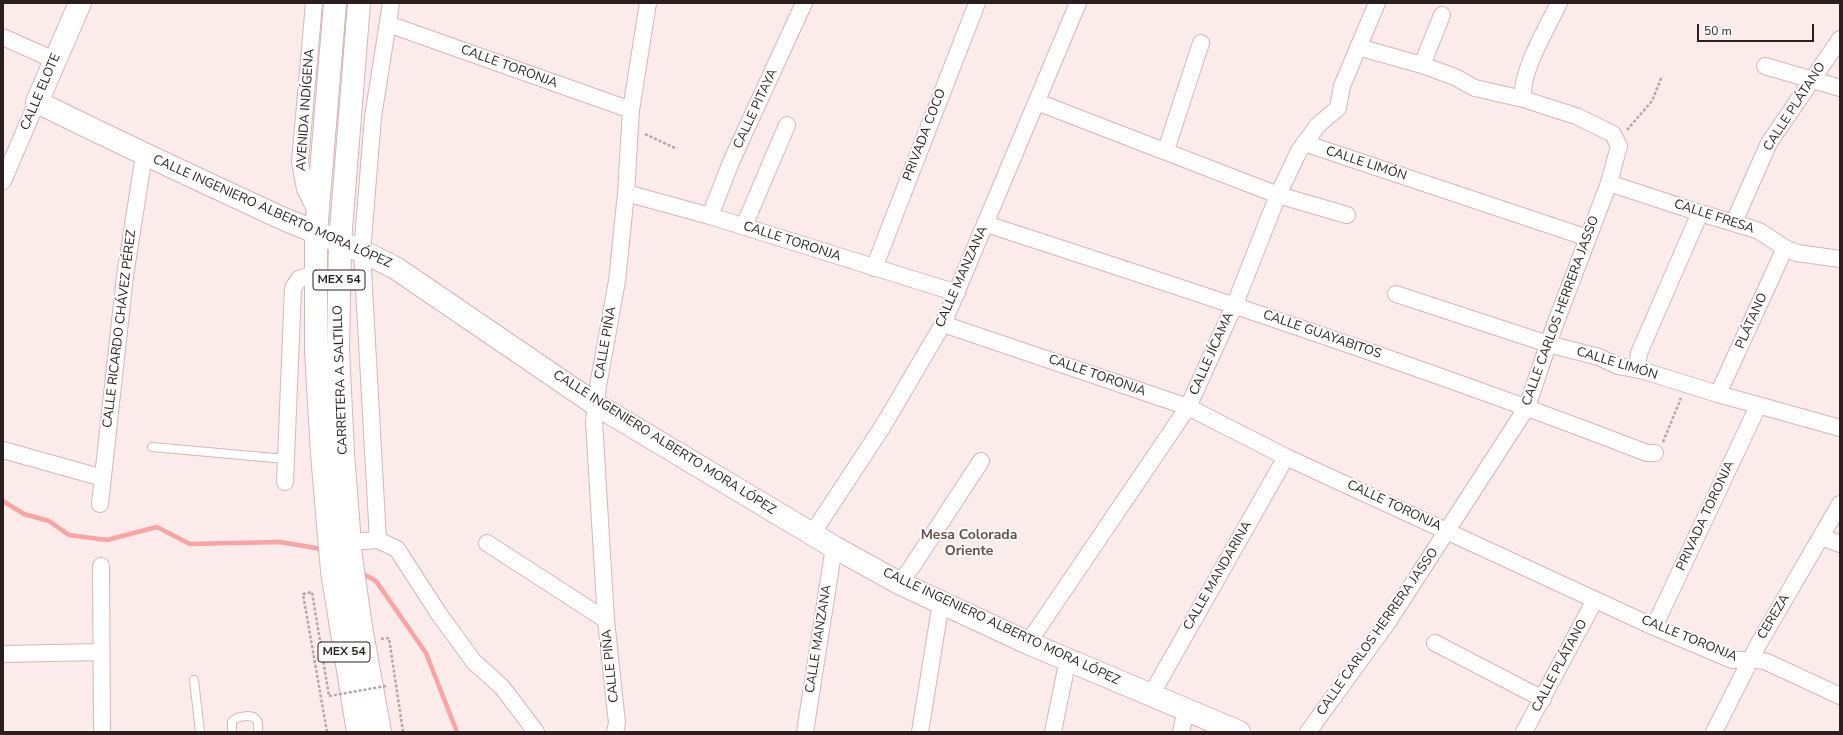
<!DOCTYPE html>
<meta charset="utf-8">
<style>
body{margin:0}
#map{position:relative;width:1843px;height:735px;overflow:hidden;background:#fbeceb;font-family:"Nunito Sans",sans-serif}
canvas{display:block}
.frame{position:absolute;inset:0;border:4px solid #2b1e1e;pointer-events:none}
.scale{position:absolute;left:1697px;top:24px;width:117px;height:18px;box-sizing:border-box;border:2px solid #2b1e1e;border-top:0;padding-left:5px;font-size:12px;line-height:14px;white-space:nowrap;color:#2b1e1e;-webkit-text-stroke:3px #fff;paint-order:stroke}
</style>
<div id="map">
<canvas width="1843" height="735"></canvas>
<div class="frame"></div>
<div class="scale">50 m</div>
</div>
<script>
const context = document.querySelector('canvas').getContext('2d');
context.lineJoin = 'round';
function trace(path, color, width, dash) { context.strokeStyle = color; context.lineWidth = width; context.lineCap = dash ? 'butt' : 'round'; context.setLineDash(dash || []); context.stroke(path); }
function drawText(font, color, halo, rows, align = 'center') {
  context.font = font + ' "Nunito Sans",sans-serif'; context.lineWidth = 4; context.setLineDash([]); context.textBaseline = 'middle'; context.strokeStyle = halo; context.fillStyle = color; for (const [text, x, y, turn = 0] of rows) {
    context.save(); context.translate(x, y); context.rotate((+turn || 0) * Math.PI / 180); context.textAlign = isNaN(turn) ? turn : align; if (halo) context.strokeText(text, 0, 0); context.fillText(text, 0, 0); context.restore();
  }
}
trace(new Path2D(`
 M3,501L24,514L49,521L69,535L107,540L157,527L190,544L280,542L316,548L324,552
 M360,572L376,581L426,653L457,732`), '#faa3a3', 4.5);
const lane = new Path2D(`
 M152,447L286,459
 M194,680L200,732
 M232,732V722C236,716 251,714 256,719C259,722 258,728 258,732`);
const street = new Path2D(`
 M314,3L300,162L305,189L317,213
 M388,24L631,110
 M3,37L54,60
 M1422,65L1442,15
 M1765,66L1840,88
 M1523,99C1520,72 1547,28 1559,3
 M1037,102L1278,195L1347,215
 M1304,143L1588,238
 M1166,150L1201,43
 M3,181L37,102
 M1609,183L1700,213L1747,227L1759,231L1785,248L1797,253L1840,259
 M626,193L710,216L957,293
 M710,216L731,162L804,3
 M1734,222L1769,143L1840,39
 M986,224C1208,296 1429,369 1647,453H1655
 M744,226L787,125
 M874,268L977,3
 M1396,294L1548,344L1599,357L1618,366L1644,371L1718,394L1840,428
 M943,324L1188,407L1286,457L1654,627L1732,660H1757L1767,662L1840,696
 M1637,369L1639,353L1700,213
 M1718,394L1785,248
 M3,450L103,478
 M285,482L293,288L299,279L315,274
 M100,504L125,276L144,155
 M812,534L883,426L943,324L1078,3
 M1822,537L1840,544
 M378,540L362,252L373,117L391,3
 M350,542L378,540L397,549L439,614L474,662L502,687L536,732
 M487,543L606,620
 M101,566L102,732
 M899,583L911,568L981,461
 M1654,627L1758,406
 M1028,643L1188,407L1235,304L1278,195L1299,151L1318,125L1338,108L1342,86L1377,3
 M1435,643L1543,699
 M3,654L101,652
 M1151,695L1286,457
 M615,732L617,723L606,620L594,422L598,386L617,281L626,193L631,110L648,3
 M805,732L834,547
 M920,732L941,602
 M1053,732L1068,659
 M1181,732L1186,710
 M1308,732L1388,622L1527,407L1554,327L1609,183L1619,146L1613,134L1576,116L1523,99L1475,88L1455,77L1422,65L1358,47
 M1524,732L1595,600
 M1714,732L1758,645L1840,504`);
const secondary = new Path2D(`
 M80,3L37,102C116,141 195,178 275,215C315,233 358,247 397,269L595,404L834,547L899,583L1028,643L1239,732`);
const primary = new Path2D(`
 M335,3L316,232V351L322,454L332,571L358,732
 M359,3L340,242L338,350L343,453L351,557L361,627L380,732`);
trace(lane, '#d9b6b5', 10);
trace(street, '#d9b6b5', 18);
trace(secondary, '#d9b6b5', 24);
trace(primary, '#d9b6b5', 24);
trace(new Path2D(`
 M1627,130L1652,101L1662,76
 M645,134L677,149
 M1663,442L1681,398
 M381,639L389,638L403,732
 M327,732L303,594L312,592L329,696`), '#b5a7a6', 2.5, [3, 2]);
trace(lane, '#fff', 8);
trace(street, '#fff', 16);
trace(secondary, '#fff', 22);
trace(primary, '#fff', 22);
trace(new Path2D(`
 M329,696L386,686`), '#b5a7a6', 2.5, [3, 2]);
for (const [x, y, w] of [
 [339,280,52],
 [344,652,52]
]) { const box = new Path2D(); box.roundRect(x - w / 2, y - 10, w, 20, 3); context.fillStyle = '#fff'; context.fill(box); trace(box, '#2b1e1e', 1); }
drawText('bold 12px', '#2b1e1e', null, [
 ["MEX 54",339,280],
 ["MEX 54",344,652]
]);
drawText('13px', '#2b1e1e', '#fff', [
 ["CALLE TORONJA",509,67,20],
 ["CALLE ELOTE",41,92,-67],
 ["CALLE PLÁTANO",1795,107,-57],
 ["CALLE PITAYA",756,109,-65],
 ["AVENIDA INDÍGENA",306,110,-86],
 ["PRIVADA COCO",925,135,-69],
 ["CALLE LIMÓN",1366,164,18],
 ["CALLE INGENIERO ALBERTO MORA LÓPEZ",272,212,24],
 ["CALLE FRESA",1714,217,18],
 ["CALLE TORONJA",792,242,18],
 ["CALLE MANZANA",962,277,-66],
 ["CALLE CARLOS HERRERA JASSO",1561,311,-70],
 ["PLÁTANO",1752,321,-66],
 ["CALLE RICARDO CHÁVEZ PÉREZ",120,329,-83],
 ["CALLE GUAYABITOS",1322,335,19],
 ["CALLE PIÑA",606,343,-80],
 ["CALLE JÍCAMA",1212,354,-66],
 ["CALLE LIMÓN",1617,364,17],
 ["CALLE TORONJA",1097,376,19],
 ["CARRETERA A SALTILLO",341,380,-92],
 ["CALLE INGENIERO ALBERTO MORA LÓPEZ",664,443,32],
 ["CALLE TORONJA",1394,506,25],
 ["PRIVADA TORONJA",1706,516,-65],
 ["CALLE MANDARINA",1218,576,-60],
 ["CEREZA",1774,617,-59],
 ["CALLE INGENIERO ALBERTO MORA LÓPEZ",1001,627,25],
 ["CALLE CARLOS HERRERA JASSO",1378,632,-55],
 ["CALLE MANZANA",819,639,-81],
 ["CALLE TORONJA",1689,639,22],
 ["CALLE PIÑA",611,666,-96],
 ["CALLE PLÁTANO",1560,666,-62]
]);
drawText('bold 14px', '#6b4d4c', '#fff', [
 ["Mesa Colorada",969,536],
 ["Oriente",969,552]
]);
</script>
